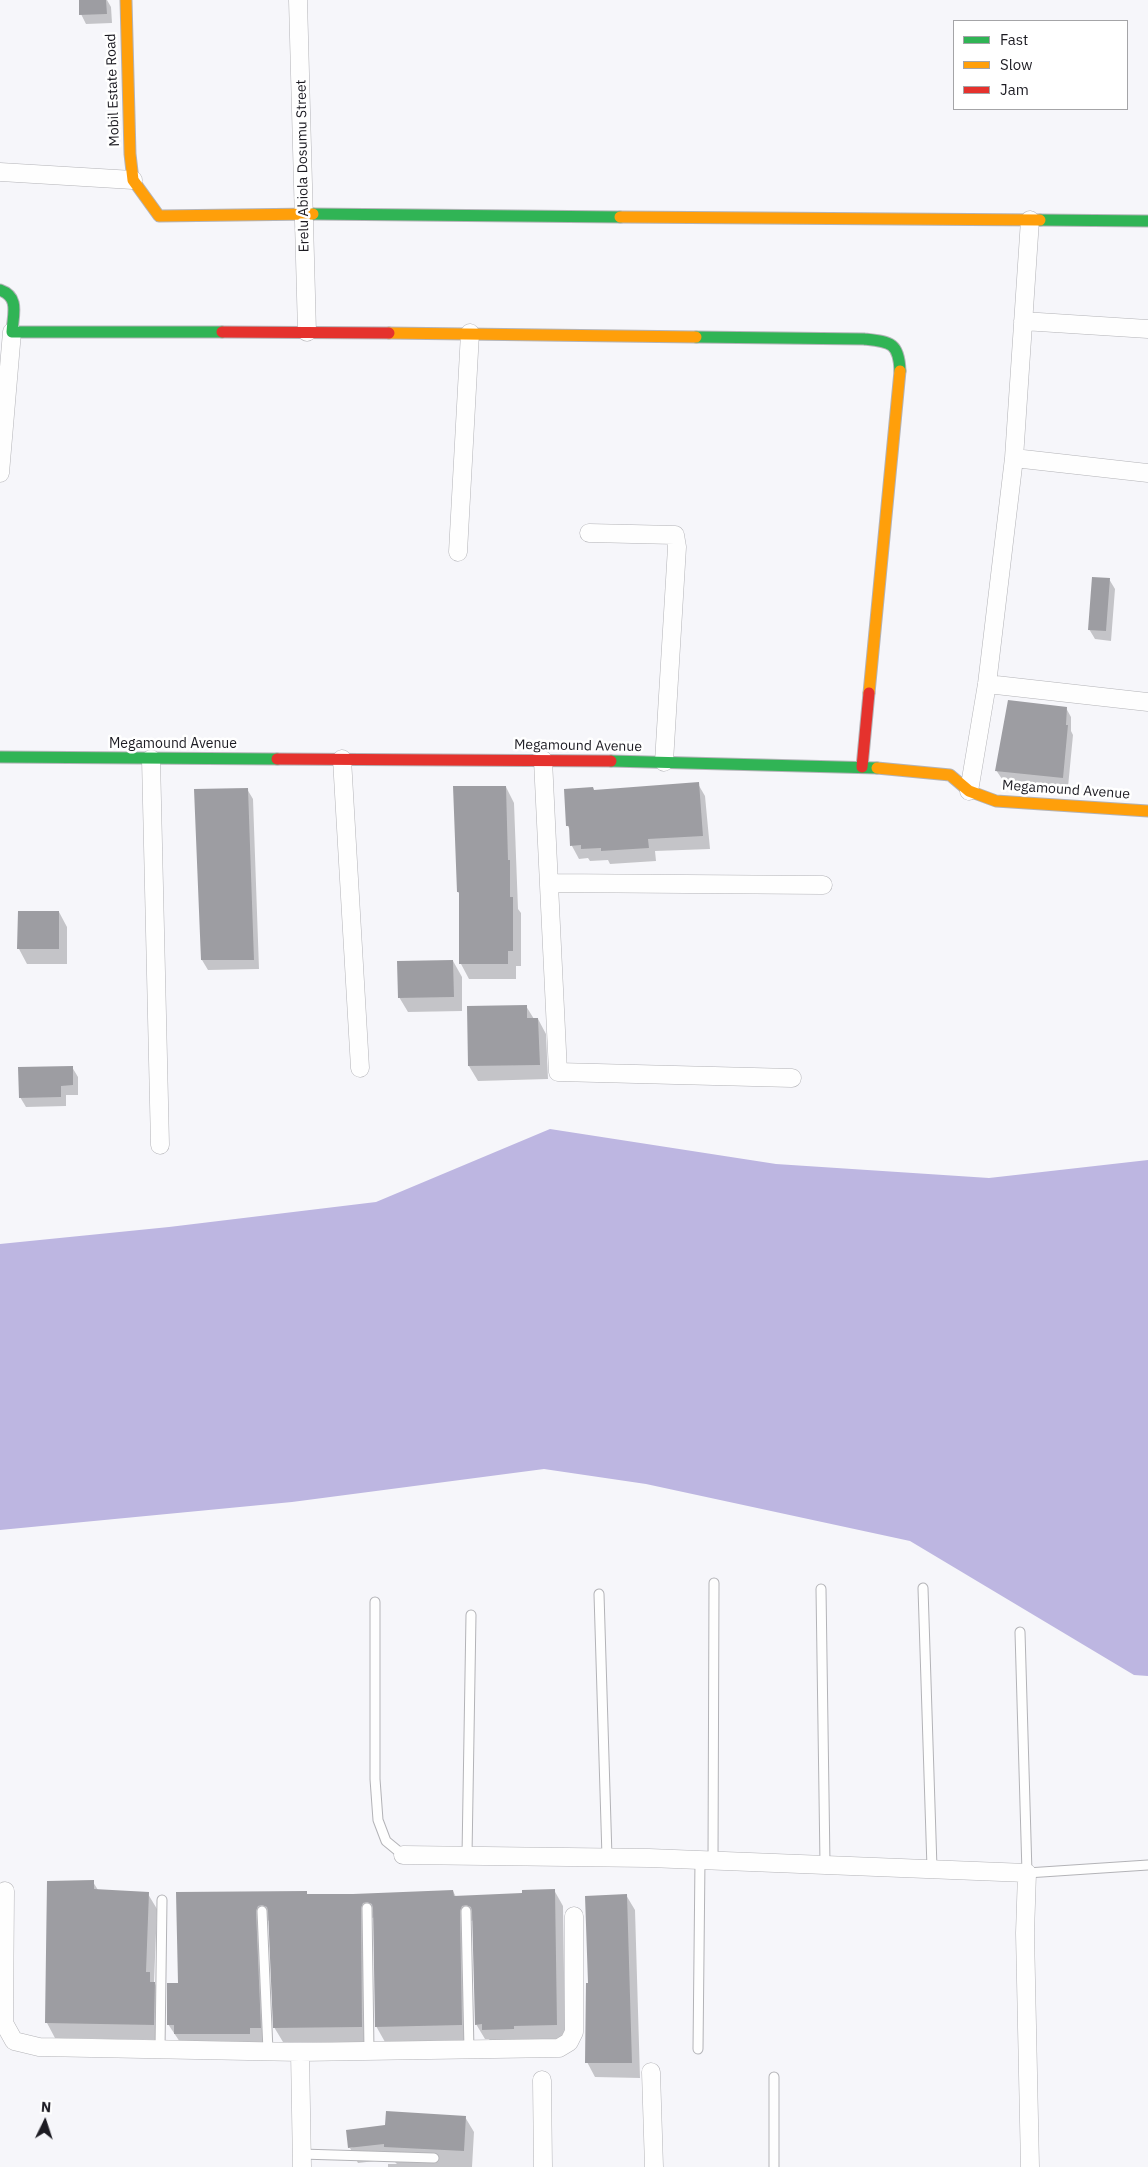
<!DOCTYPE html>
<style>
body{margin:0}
#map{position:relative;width:1148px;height:2167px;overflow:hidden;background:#f6f6fa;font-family:"IBM Plex Sans",sans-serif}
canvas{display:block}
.legend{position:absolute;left:953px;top:20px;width:175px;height:90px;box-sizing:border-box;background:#fff;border:1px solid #a4a4a7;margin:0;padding:6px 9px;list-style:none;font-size:15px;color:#1c1b22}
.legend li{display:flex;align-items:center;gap:10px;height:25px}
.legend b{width:25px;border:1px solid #a4a4a7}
.north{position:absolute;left:20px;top:2097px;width:50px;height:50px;-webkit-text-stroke:4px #fff;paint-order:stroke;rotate:4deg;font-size:14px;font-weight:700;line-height:20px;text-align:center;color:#1c1b22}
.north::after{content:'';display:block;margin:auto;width:18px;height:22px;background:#1c1b22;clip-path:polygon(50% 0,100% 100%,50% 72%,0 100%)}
</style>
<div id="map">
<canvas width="1148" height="2167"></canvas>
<ul class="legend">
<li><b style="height:6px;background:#30b455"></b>Fast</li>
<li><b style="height:6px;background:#ff9f0a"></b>Slow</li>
<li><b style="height:6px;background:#e5322d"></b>Jam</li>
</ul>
<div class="north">N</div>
</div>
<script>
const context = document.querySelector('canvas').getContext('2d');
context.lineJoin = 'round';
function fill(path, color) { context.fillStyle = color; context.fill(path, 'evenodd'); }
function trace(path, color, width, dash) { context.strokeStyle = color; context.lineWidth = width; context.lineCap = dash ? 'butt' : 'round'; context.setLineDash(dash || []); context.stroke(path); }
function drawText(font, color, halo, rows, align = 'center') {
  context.font = font + ' "IBM Plex Sans",sans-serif'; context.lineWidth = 5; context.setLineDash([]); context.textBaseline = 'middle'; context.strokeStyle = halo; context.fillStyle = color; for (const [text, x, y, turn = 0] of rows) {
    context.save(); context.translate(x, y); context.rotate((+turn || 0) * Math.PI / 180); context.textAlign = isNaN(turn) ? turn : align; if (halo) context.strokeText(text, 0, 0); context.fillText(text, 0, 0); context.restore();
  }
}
fill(new Path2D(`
 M550,1129L776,1164L989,1178L1148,1160V1676L1134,1675L910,1541L646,1484L544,1469L292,1502L0,1530V1244L169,1227L376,1202Z`), '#bdb6e1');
fill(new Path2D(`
 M80,0H107L111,7L112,23L86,24L81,14Z
 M1109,579L1115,589L1111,641L1095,639L1089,629Z
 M1066,708L1071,717V731L1073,735L1068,787L1002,779L996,770Z
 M698,784L705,796L710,849L655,851L656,861L610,864L608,860L590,861L588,858L579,859L572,846L571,831L567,825L594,792Z
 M454,787H506L514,803L518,909L521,913V966H516V979H469L461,964V896L458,892Z
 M247,789L253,799L259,969L208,970L202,960Z
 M59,912L67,927V964H27L19,949Z
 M453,961L462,977V1011L408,1012L399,997Z
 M526,1006L534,1019H538L546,1034L548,1079L478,1081L469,1066L468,1008Z
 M72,1067L78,1077V1095H66V1106L26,1107L20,1097Z
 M93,1882L98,1890L148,1894L157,1909L154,1982L158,1989L162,2040L55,2038L47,2023Z
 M554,1890L563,1906L565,2039L492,2045L489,2039H485L476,2024L474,1920L471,1921L468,1927L470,2040L385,2042L376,2026L375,1917L372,1918L369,1924L370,2042H283L274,2027L270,1920L267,1921L269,2043L184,2048L168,2024L179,1984L177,1894L353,1895L453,1891L456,1897L523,1894Z
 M626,1895L635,1910L640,2078L595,2077L587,2062L589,1984Z
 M465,2117L474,2132L472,2167H388V2164H397L392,2159L358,2163L350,2148Z`), '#0003');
fill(new Path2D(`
 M79,0H106L107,14L79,15Z
 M1092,577L1110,578L1106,631L1088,630Z
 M1008,700L1067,707L1066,725H1068L1063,778L995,771Z
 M699,782L703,836L648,839L649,848L601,851V848L581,849V845L570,846L569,826H566L564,789L593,787L594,790Z
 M453,786H506L508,860H510V897H513V951H508V964H459V892H457Z
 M248,788L254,960H201L194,789Z
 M18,911H59V949H17Z
 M453,960L454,997L398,998L397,961Z
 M527,1005V1018H538L540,1065L468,1066L467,1006Z
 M73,1066V1085L61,1086V1097L19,1098L18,1067Z
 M94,1880V1889L149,1892L146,1972H150V1982H155L154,2025L45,2023L47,1881Z
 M555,1889L557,2025L514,2026V2029L482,2030V2024L475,2025L472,1911L471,1907L466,1905L462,1906L460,1911L462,2025L375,2027L373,1908L372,1904L367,1902L363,1903L361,1908L362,2027L273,2028L268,1911L267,1907L262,1905L258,1906L256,1911L261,2028H250V2034H174V2025H167V1983H178L176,1892L307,1891V1894H353L453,1890L454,1896L522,1893V1890Z
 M627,1894L632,2063H585L586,1983H588L585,1896Z
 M386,2111L466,2116L464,2151L384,2147V2144L348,2148L346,2130L385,2125Z`), '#9d9da2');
const lane = new Path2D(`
 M923,1588L932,1868
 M821,1589L825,1864
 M599,1594L607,1857
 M375,1602V1779L378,1820L386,1841L403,1855
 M1020,1632L1027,1873L1148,1865
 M467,1855L471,1615
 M713,1860L714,1583
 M367,1908L369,2051
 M262,1911L268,2051
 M466,1911L469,2050
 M160,2049L162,1900
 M698,2049L700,1860
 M774,2077V2167
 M301,2154L434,2158`);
const street = new Path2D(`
 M298,0L307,332
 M0,172L133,180
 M1023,321L1148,329
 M1014,458L1148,473
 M0,473L12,332
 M589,533L675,535L677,547L664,762
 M458,552L470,333
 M987,684L1148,702
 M151,759L160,1145
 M342,759L360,1068
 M543,760L558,1072L792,1078
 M969,791L987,684L1014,458L1030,220
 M549,883L823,885
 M403,1855L649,1858L1027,1873L1025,1933L1030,2167
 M5,1891L4,2023L14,2041L39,2047L300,2052L302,2167
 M300,2052L559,2048L569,2042L574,2032V1916
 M651,2072L654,2167
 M542,2080L543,2167`);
const fast = new Path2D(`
 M313,214L620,217
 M1040,220L1148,221
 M0,290C20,297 13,314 12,332H222
 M696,337L864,339C890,342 899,342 900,371
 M0,757L277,759
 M611,761L877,768`);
const slow = new Path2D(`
 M126,0L130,154L133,180L159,216L313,214
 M620,217L1040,220
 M389,333L696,337
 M869,693L900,371
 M877,768L950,775L969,791L996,801L1148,811`);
const jam = new Path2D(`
 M222,332L389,333
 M277,759L611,761
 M862,767L869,693`);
trace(lane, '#b3b3b7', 11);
trace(street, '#b3b3b7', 19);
trace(fast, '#b3b3b7', 13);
trace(slow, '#b3b3b7', 13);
trace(jam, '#b3b3b7', 13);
trace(lane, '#fefefe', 9);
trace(street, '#fefefe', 18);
trace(fast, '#30b455', 11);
trace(slow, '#ff9f0a', 11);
trace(jam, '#e5322d', 11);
drawText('14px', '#1c1b22', '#fff', [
 ["Mobil Estate Road",113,90,-92],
 ["Erelu Abiola Dosumu Street",303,166,-91],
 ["Megamound Avenue",173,744],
 ["Megamound Avenue",578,746,1],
 ["Megamound Avenue",1066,790,4]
]);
</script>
